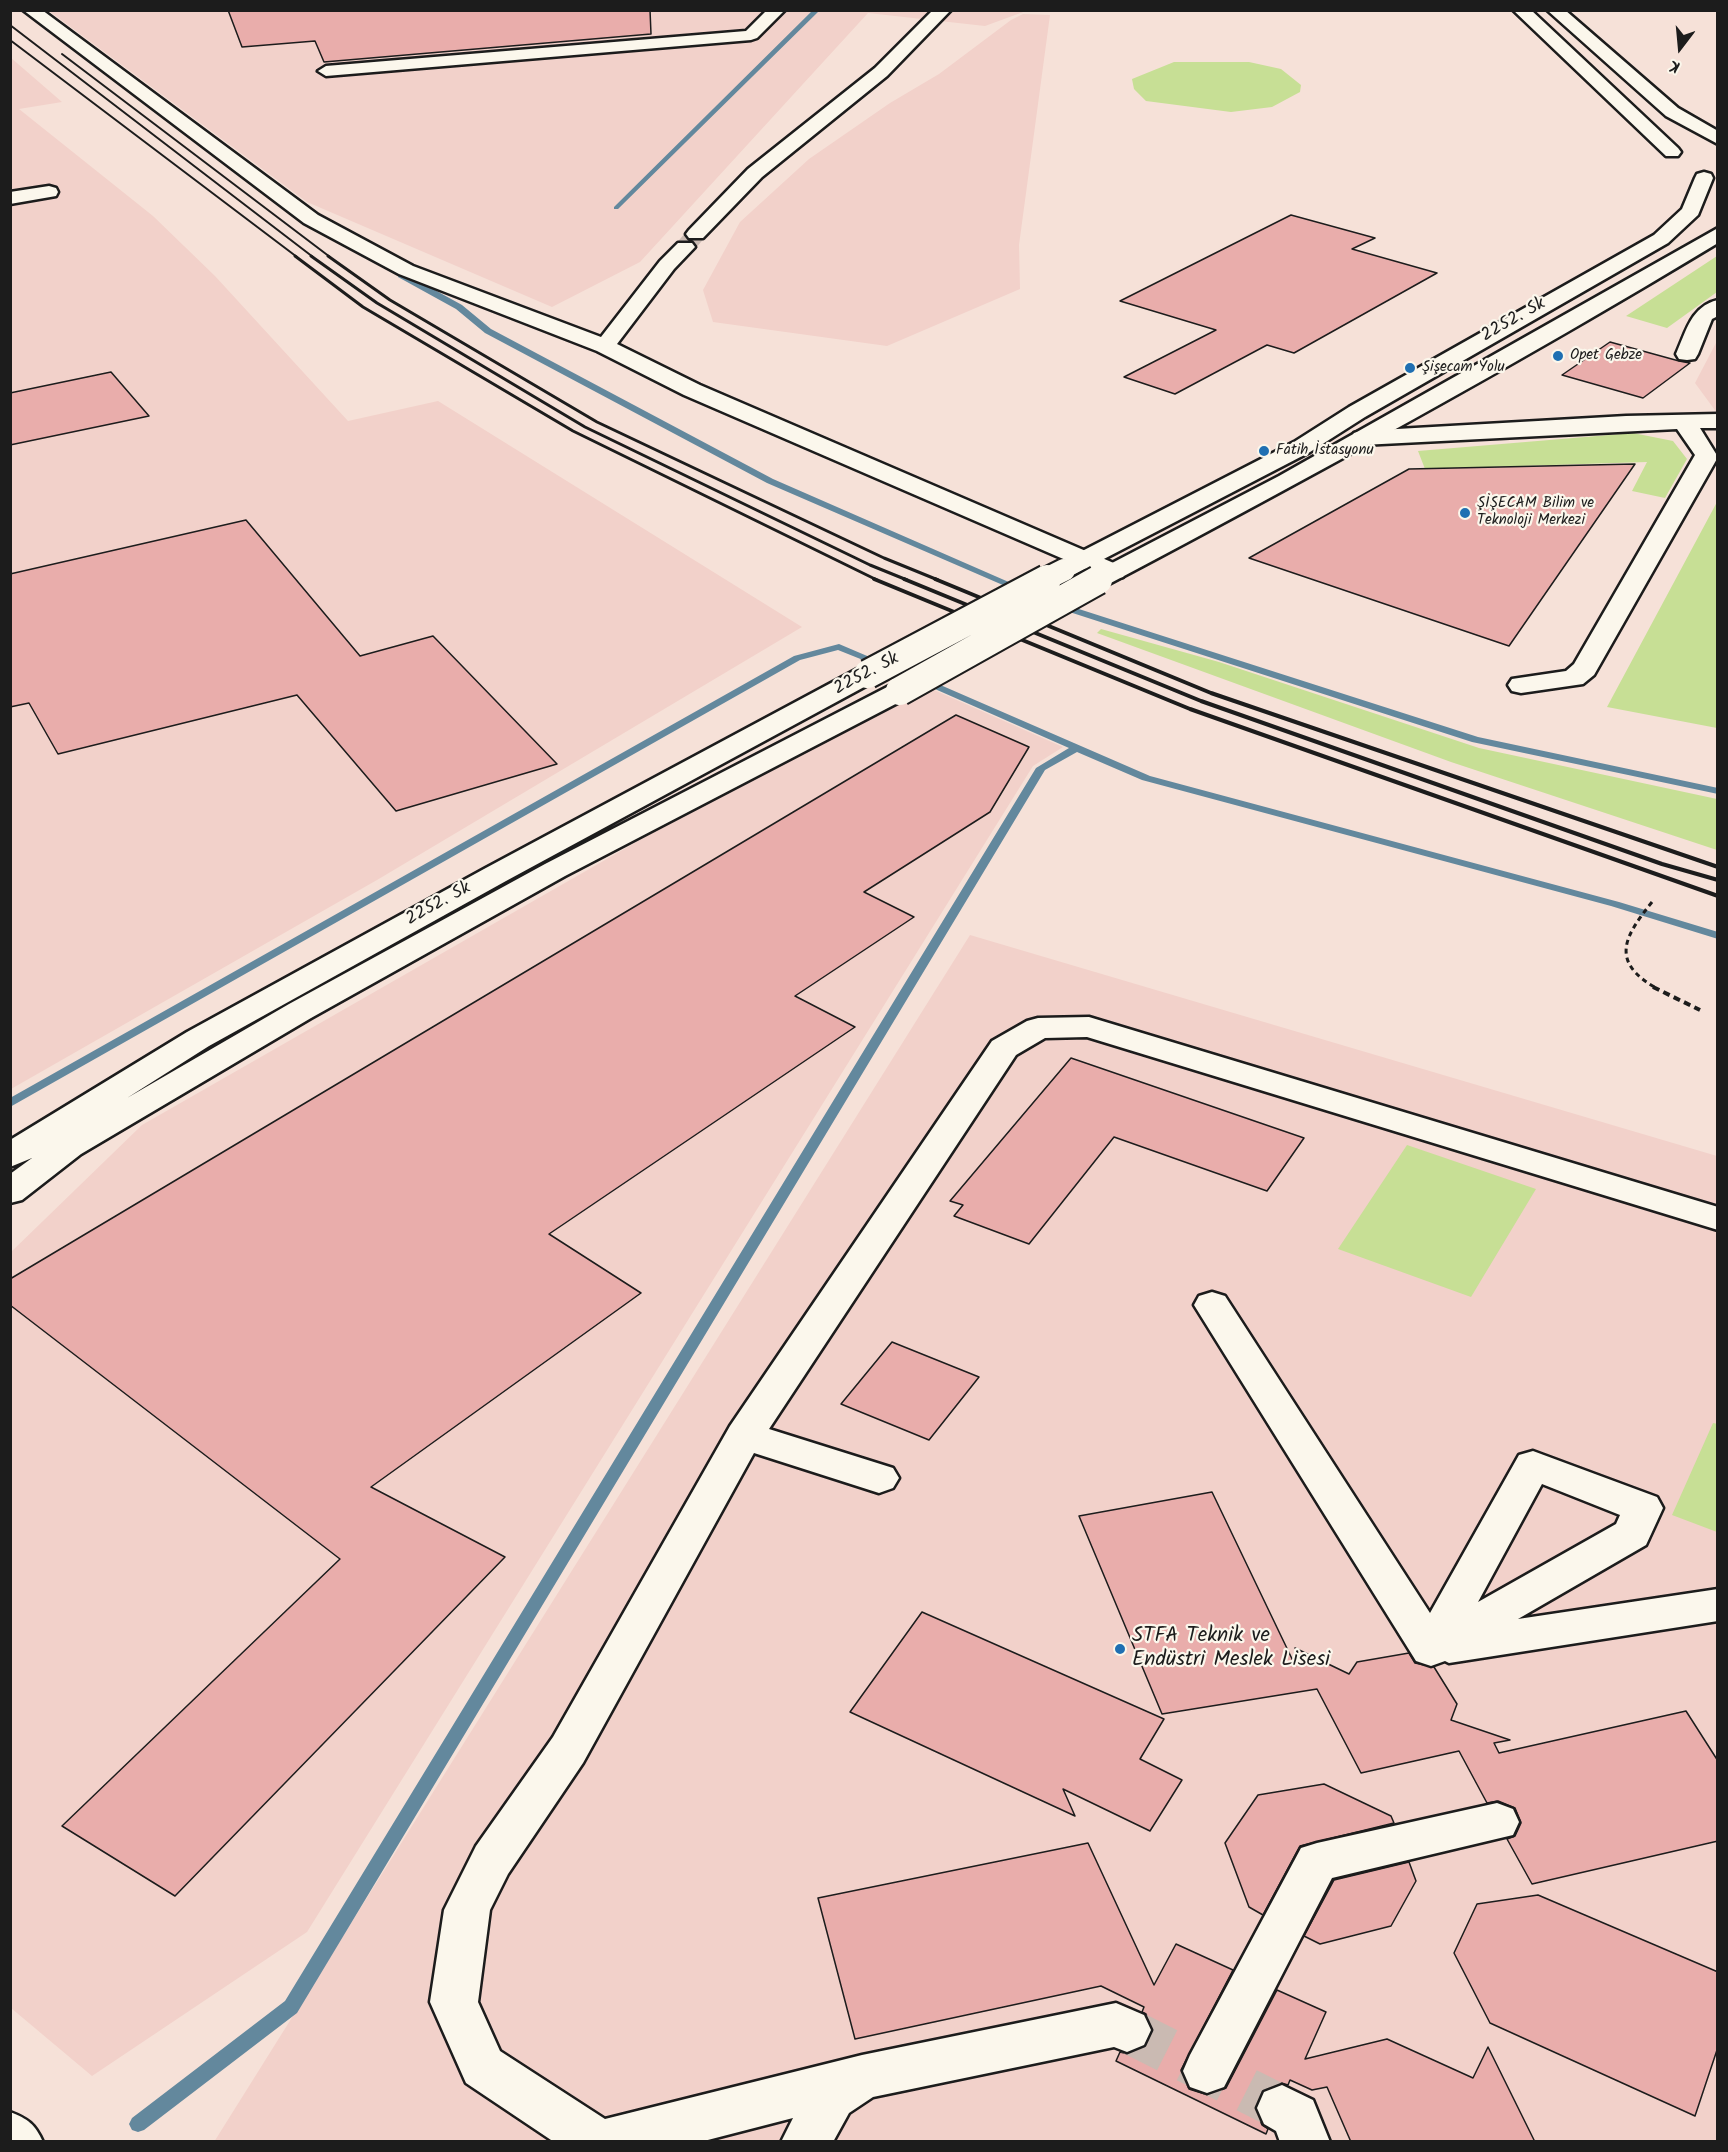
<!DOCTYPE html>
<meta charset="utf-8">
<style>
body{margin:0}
#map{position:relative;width:1728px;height:2152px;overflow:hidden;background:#f6e1d8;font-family:Kalam,sans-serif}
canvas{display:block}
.frame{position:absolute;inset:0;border:12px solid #1c1c1c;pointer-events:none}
.north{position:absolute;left:1650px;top:18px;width:60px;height:60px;-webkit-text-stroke:4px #fbf7ec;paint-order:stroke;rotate:196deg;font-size:16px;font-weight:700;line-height:24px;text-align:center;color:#1c1c1c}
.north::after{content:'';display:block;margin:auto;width:21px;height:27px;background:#1c1c1c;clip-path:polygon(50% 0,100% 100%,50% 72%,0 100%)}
</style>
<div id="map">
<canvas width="1728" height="2152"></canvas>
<div class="frame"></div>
<div class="north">K</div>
</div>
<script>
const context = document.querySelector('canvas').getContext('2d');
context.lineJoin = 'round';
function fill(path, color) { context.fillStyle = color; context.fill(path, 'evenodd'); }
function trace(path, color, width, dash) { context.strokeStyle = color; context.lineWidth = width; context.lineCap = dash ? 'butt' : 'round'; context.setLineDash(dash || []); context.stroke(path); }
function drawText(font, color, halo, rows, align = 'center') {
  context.font = font + ' Kalam,sans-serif'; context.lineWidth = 4.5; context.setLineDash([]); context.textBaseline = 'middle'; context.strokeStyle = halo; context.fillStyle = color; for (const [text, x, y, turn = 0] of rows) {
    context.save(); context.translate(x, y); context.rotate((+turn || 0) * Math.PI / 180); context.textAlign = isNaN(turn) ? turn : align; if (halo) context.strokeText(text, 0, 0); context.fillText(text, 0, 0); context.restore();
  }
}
fill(new Path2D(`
 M49,11H1026L985,26L868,13L640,262L552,307L307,202Z
 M1023,14L1050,15L1019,245L1020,289L887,346L713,322L703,290L740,222L809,159L890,103L939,74L1011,20Z
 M10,57L62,102L19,109L153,216L215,276L348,421L438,401L802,627L377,880L11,1089Z
 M1717,341L1718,413H1717L1695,383Z
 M916,682L1063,747L1033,766L307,1932L92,2076L11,2008V1252L142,1125Z
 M970,935L1717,1156V2141L214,2142Z`), '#f2d1ca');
fill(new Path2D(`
 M1174,62H1249L1281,69L1301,85L1300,92L1272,107L1231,112L1146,101L1134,89L1132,79Z
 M1717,256V292L1667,328L1626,316Z
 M1633,433L1673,441L1687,459L1665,498L1632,491L1647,462L1425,469L1418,451Z
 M1717,502V728L1607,707Z
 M1101,629L1219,662L1479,748L1717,799V850L1451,762L1097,633Z
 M1407,1145L1536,1189L1471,1297L1338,1249Z
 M1713,1423L1718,1424L1717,1532L1672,1515Z`), '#c7df95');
fill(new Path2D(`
 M813,10H820L618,209H614V207Z
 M398,273H404L462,305L491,329L773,479L1027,590L1022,593L1019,592L767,483L485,333L456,309L398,277Z
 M1057,602L1478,737L1718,788V794L1472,742L1054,607L1052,605Z
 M839,644L886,664L881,667L878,666L838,650L800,660L10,1107V1098L794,656Z
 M922,677L1150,776L1619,902L1718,932V939L1611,906L1142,780L1077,752L1045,770L297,2013L144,2130L138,2132L132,2130L129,2124L132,2118L285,2001L1036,768L1069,748L919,682V678Z`), '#63889d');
const building = new Path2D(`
 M228,10H650L651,34L324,62L315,41L242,47Z
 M1291,215L1375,238L1352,249L1437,273L1294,353L1267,345L1175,394L1124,377L1216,330L1120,301Z
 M1610,342L1679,361L1690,363L1643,398L1562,375Z
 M111,372L149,416L10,445V393Z
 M1635,464L1509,646L1249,558L1409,469Z
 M246,520L360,656L433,636L557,764L396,811L297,695L58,754L29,703L10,707V574Z
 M956,715L1029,747L990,812L864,892L914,917L795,996L855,1027L549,1234L641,1293L371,1487L505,1557L175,1896L62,1826L340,1559L10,1305V1279Z
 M1071,1058L1304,1138L1267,1191L1114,1137L1029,1244L954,1216L963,1205L950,1201Z
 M892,1342L979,1377L929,1440L841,1404Z
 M1212,1492L1294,1663L1302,1661L1295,1648L1349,1674L1357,1662L1409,1653L1415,1663L1434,1667L1457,1704L1451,1720L1510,1740L1494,1743L1499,1753L1686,1711L1718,1761V1841L1532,1884L1507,1839L1515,1836L1521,1823L1515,1808L1498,1801L1487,1803L1459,1751L1361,1773L1317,1689L1162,1714L1079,1516Z
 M922,1612L1164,1719L1140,1759L1182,1780L1150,1831L1063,1789L1075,1816L850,1712Z
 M1324,1784L1391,1816L1394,1823L1300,1846L1263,1915L1249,1907L1225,1843L1258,1795Z
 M1088,1843L1154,1985L1176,1944L1233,1970L1181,2070L1189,2089L1208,2095L1226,2088L1277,1990L1326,2012L1305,2059L1387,2039L1473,2078L1488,2047L1535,2142H1351L1327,2087L1312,2090L1290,2080L1288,2085L1281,2083L1262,2091L1255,2109L1262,2125L1268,2129L1266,2134L1116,2061L1120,2052L1128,2054L1145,2047L1153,2029L1146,2014L1142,2012L1144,2007L1101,1986L855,2039L818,1898Z
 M1409,1862L1416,1881L1391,1926L1320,1944L1304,1936L1334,1880Z
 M1538,1895L1718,1972V2047L1695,2116L1490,2023L1454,1953L1477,1904Z`);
fill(building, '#e9adab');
trace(building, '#1c1c1c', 1.5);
trace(new Path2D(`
 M685,247L696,234`), '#cabab2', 18, [18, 9]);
trace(new Path2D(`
 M1127,2030L1282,2108`), '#cabab2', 45, [45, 22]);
const minor = new Path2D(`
 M23,10H42L318,215L413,266L601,337L660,261L678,243H692L695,247L674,269L617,344L700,385L1123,567L1126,572L1123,577L1114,579L1105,577L684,395L597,351L399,274L304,223Z
 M767,10H785L757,38L751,40L326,76L318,71L326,66L746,31Z
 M933,10H951L887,76L762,177L703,238H689L686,234L689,230L748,169L875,68Z
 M49,186L56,188L58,192L56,196L10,204V192Z
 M1718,300V316L1712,319L1698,354L1695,359L1687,360L1679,359L1676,354C1686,332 1691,306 1718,300Z
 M1718,414V428H1700L1718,457L1594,675L1583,684L1521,693L1512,691L1508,685L1512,679L1566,671L1574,664L1695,455L1677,429L1362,445L1354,443L1351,438L1354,433L1362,431L1626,416Z
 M1089,1017L1718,1207V1230L1087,1037L1045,1038L1016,1055L769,1429L893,1468L899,1478L893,1488L879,1493L754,1453L583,1763L508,1874L490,1910L478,2002L500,2051L605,2119L862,2055L1116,2003L1144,2015L1151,2030L1144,2045L1127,2052L1114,2047L873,2097L849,2113L833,2142H781L793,2118L700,2142H554L466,2083L430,2002L444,1910L476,1846L553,1737L730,1426L992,1041L1027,1021L1038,1018Z
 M1212,1292L1225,1296L1430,1613L1519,1455L1533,1451L1657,1497L1663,1508L1646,1545L1518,1619L1718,1589V1621L1449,1663L1445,1661L1431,1666L1416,1661L1194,1305L1199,1296ZM1542,1484L1620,1515L1616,1524L1478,1602Z
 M1497,1803L1513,1809L1519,1822L1513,1835L1332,1878L1224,2087L1207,2093L1190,2087L1183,2071L1190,2055L1301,1848L1317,1843Z
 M1282,2085L1313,2100L1330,2142H1280L1276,2131L1264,2124L1257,2108L1264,2092Z`);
const major = new Path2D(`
 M1513,10H1531L1678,148L1681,152L1678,156H1666Z
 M1547,10H1565L1678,108L1718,131V144L1666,116Z
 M1704,172L1711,174L1713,178L1698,215L1668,243L1365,417L1310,452L1073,575L1064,577L1055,575L1052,570L1055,565L1294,442L1349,407L1654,235L1682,209L1695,178L1697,174Z
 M1718,228V243C1518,364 1313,476 1107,585L1098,588L1089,585L1085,580L1089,575L1279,476Z
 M868,666L877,668L881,674L877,680L506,881L209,1046L127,1098L289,1004L545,864L891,685L900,683L909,685L913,691L909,697L565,876L311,1018L81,1154L22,1200L10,1203V1174L32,1158L10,1167V1140L187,1032L484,869L859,668Z
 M10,2112C28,2119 35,2124 43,2142H10Z`);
trace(minor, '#1c1c1c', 5);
trace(major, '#1c1c1c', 5);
trace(new Path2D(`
 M1652,902C1625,936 1609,961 1656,988`), '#1c1c1c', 3, [5, 4]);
trace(new Path2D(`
 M1653,987L1700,1010`), '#1c1c1c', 4, [7, 4.5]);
fill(minor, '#fbf7ec');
fill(major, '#fbf7ec');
trace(new Path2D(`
 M10,25L313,257
 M10,40L297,257
 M62,54L330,257`), '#1c1c1c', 2);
trace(new Path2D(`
 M295,256L363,307L573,431L877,580
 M311,256L377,303L585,427L870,565L907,580
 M328,256L390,300L597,422L884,558L938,580`), '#1c1c1c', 3);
trace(new Path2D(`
 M874,579L1190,709L1718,896
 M904,579L1201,701L1662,864L1718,880
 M935,579L1211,693L1718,867`), '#1c1c1c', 4);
const majorBridgeFar1 = new Path2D(`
 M1044,580L1064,570`);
const majorBridge = new Path2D(`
 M868,674L1047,579
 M900,691L1098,580`);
trace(majorBridgeFar1, '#1c1c1c', 26, []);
trace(majorBridge, '#1c1c1c', 32, []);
trace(majorBridgeFar1, '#fbf7ec', 22);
trace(majorBridge, '#fbf7ec', 28);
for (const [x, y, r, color] of [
 [1558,356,6,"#1f6fb2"],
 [1410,368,6,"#1f6fb2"],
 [1264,451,6,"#1f6fb2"],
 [1465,513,6,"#1f6fb2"],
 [1120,1649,6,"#1f6fb2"]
]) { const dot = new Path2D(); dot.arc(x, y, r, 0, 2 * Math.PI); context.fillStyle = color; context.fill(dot); trace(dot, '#fbf7ec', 2); }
drawText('15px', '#1c1c1c', '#fbf7ec', [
 ["Opet Gebze",1570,356],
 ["Şişecam Yolu",1422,368],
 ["Fatih İstasyonu",1276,451],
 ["ŞİŞECAM Bilim ve",1477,504],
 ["Teknoloji Merkezi",1477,521]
], 'left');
drawText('18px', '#1c1c1c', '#fbf7ec', [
 ["2252. Sk",1514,321,-30],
 ["2252. Sk",867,675,-28],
 ["2252. Sk",439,905,-29]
]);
drawText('21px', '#1c1c1c', '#fbf7ec', [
 ["STFA Teknik ve",1132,1637],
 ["Endüstri Meslek Lisesi",1132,1661]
], 'left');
</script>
